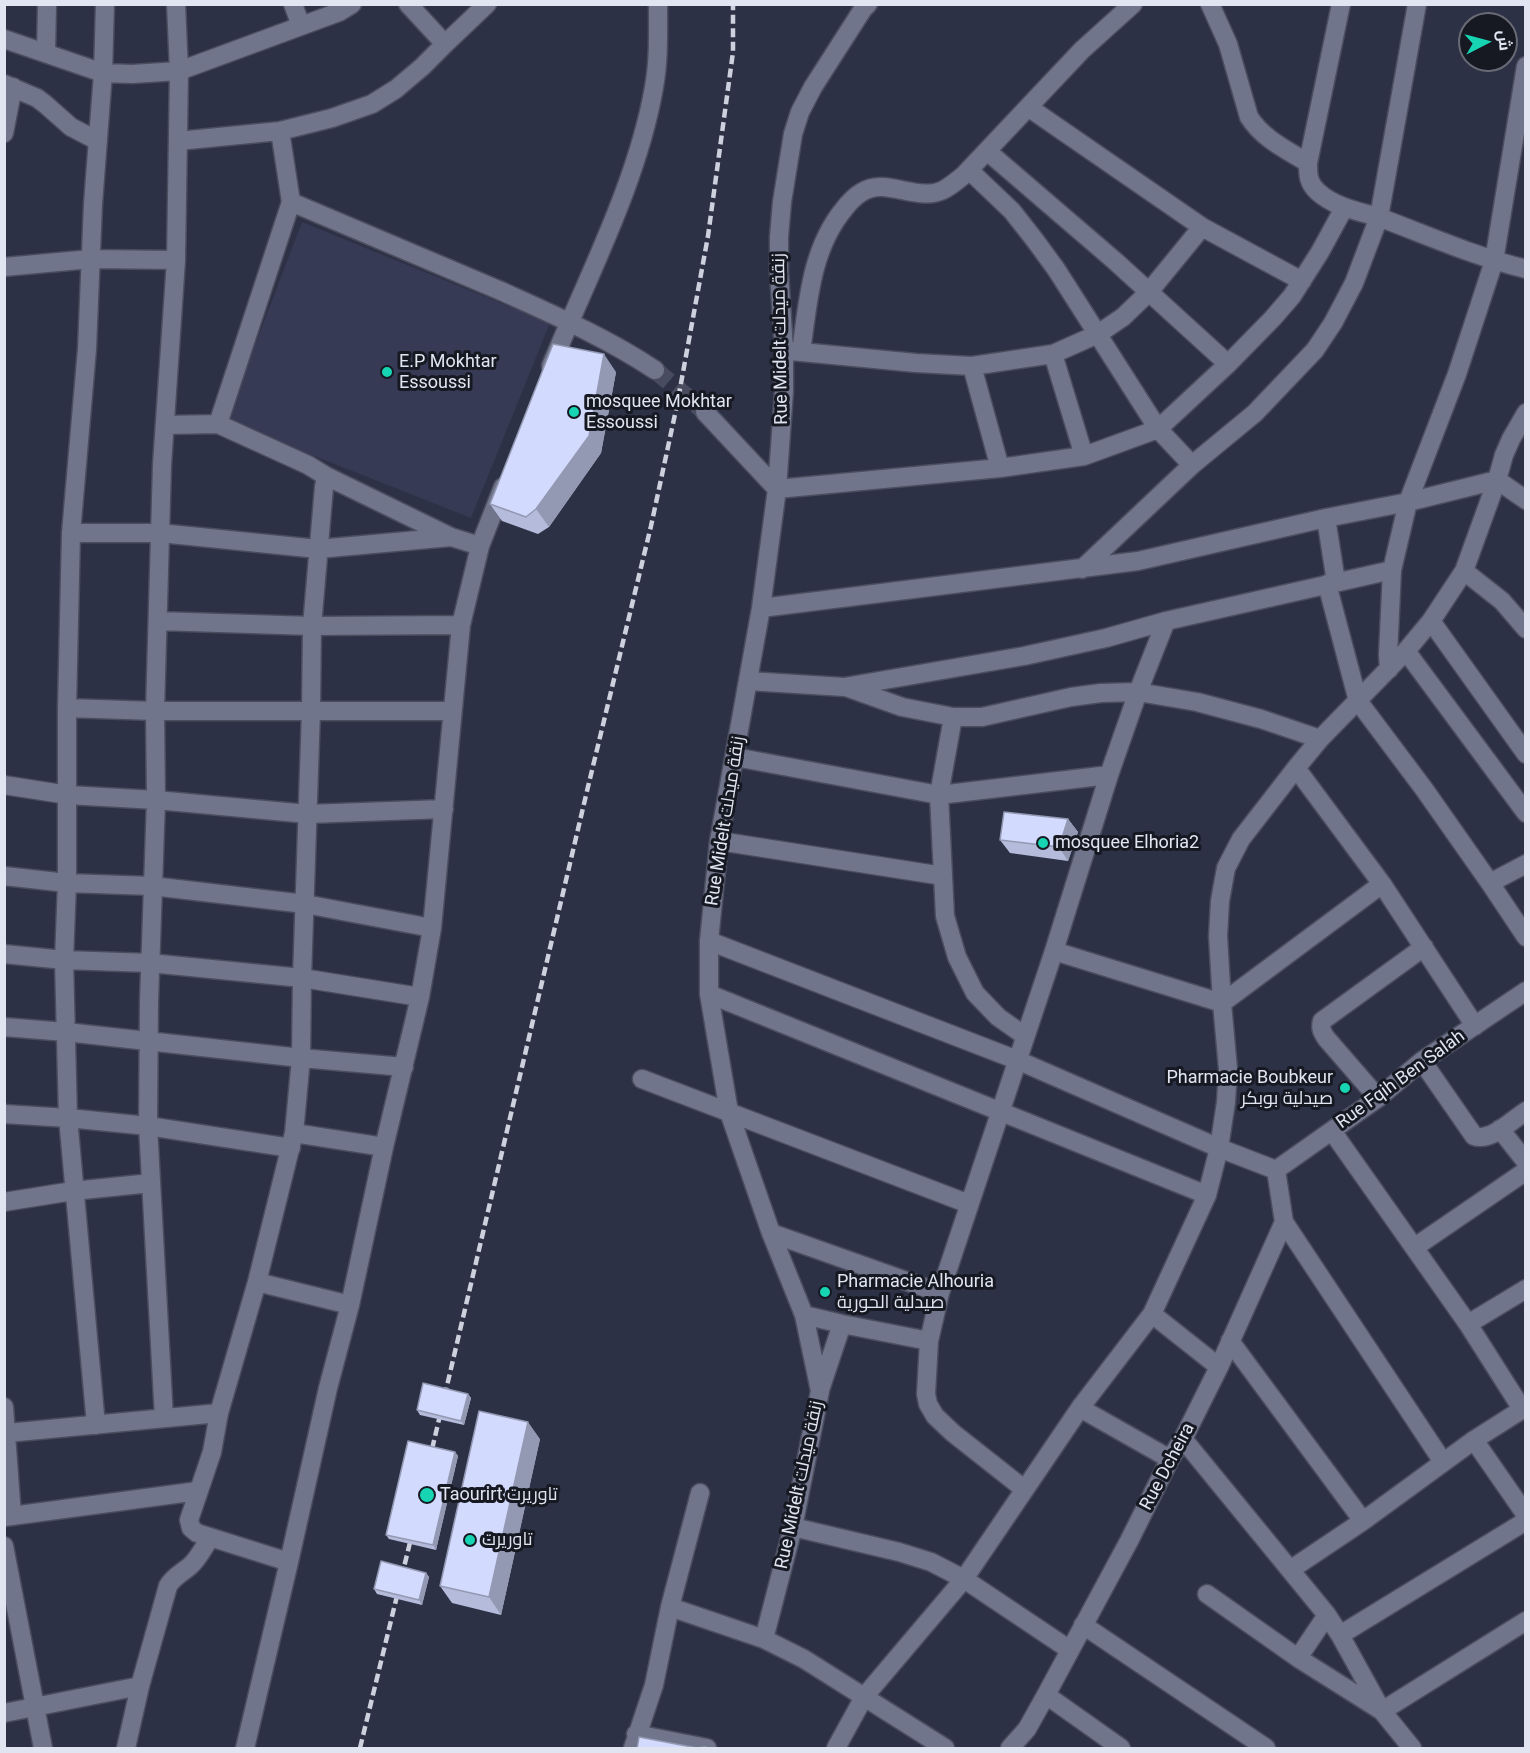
<!DOCTYPE html>
<meta charset="utf-8">
<style>
body{margin:0}
#map{position:relative;width:1530px;height:1753px;overflow:hidden;background:#2d3145;font-family:Roboto,Cairo,sans-serif}
canvas{display:block}
.frame{position:absolute;inset:0;border:6px solid #e1e4f1;pointer-events:none}
.north{position:absolute;left:1458px;top:12px;width:60px;height:60px;box-sizing:border-box;background:#171922;border:2px solid #686a75;border-radius:50%;rotate:84deg;font-size:16px;font-weight:700;line-height:24px;text-align:center;color:#e1e4f1}
.north::after{content:'';display:block;margin:auto;width:21px;height:27px;background:#17d5b2;clip-path:polygon(50% 0,100% 100%,50% 72%,0 100%)}
</style>
<div id="map">
<canvas width="1530" height="1753"></canvas>
<div class="frame"></div>
<div class="north">ش</div>
</div>
<script>
const context = document.querySelector('canvas').getContext('2d');
context.lineJoin = 'round';
function fill(path, color) { context.fillStyle = color; context.fill(path, 'evenodd'); }
function trace(path, color, width, dash) { context.strokeStyle = color; context.lineWidth = width; context.lineCap = dash ? 'butt' : 'round'; context.setLineDash(dash || []); context.stroke(path); }
function drawText(font, color, halo, rows, align = 'center') {
  context.font = font + ' Roboto,Cairo,sans-serif'; context.lineWidth = 6; context.setLineDash([]); context.textBaseline = 'middle'; context.strokeStyle = halo; context.fillStyle = color; for (const [text, x, y, turn = 0] of rows) {
    context.save(); context.translate(x, y); context.rotate((+turn || 0) * Math.PI / 180); context.textAlign = isNaN(turn) ? turn : align; if (halo) context.strokeText(text, 0, 0); context.fillText(text, 0, 0); context.restore();
  }
}
fill(new Path2D(`
 M302,222L550,323L471,518L226,421Z`), '#363a54');
trace(new Path2D(`
 M655,370L705,412`), '#484c5f', 18, [18, 9]);
const minor = new Path2D(`
 M293,4L301,26
 M408,4L445,44L487,4
 M1210,4L1228,44L1249,117C1263,139 1287,150 1308,163
 M1341,4L1308,163C1308,175 1308,183 1318,192C1336,208 1359,211 1381,218C1429,236 1476,257 1526,269
 M4,39L103,73L132,74L179,71L301,26L339,12L352,4
 M46,53L47,4
 M4,84L37,98L45,104L71,127L98,141
 M1028,107L1202,227L1302,281
 M4,133L13,87
 M178,141L280,131L332,118L372,104L396,89L422,67L445,44
 M987,151L1115,261L1228,364
 M969,170L1012,211L1034,239L1056,269L1158,429L1192,465
 M291,202C361,231 431,261 501,291C554,315 607,338 655,370
 M4,267L91,259L176,260
 M791,351L916,363L972,366L1053,354L1098,334L1123,317L1148,293L1202,227
 M801,352C808,302 811,249 844,209C853,197 866,186 882,187C903,188 926,200 945,189C952,185 958,180 964,175L1082,50L1133,4
 M1053,354L1084,456
 M551,366C587,278 638,181 654,87C659,60 658,32 658,4
 M972,366L1000,468
 M705,412L777,489L1000,468L1084,456L1158,429L1228,364L1273,318L1292,296L1320,252L1344,208
 M218,424L291,202L280,131
 M165,425L218,424L308,465L326,476L324,487L312,626L311,711L302,978L301,1058L294,1133L257,1282L219,1413L212,1452L189,1520L191,1528L197,1533L289,1562
 M326,476L451,537
 M1326,518L1336,582
 M71,533H160L318,549L451,537L480,546
 M1082,569L1192,465L1255,413L1315,350L1333,323L1354,283L1379,217L1417,4
 M1464,571L1502,601L1526,629
 M1327,584L1358,701L1424,789L1490,883L1526,937
 M761,608L1138,561L1326,518L1408,502L1497,480L1526,500
 M158,621L312,626L461,625
 M1431,621L1526,754
 M1406,651L1526,813
 M1389,669L1388,655L1392,570L1408,502L1457,374L1494,261L1526,66
 M748,681L844,687L1024,656L1106,638L1166,621L1392,570
 M846,687L902,707L953,717H982L1071,697L1101,693L1138,692L1197,702L1261,719L1320,739
 M67,708L155,711H452
 M953,717L939,795L945,916L957,957L975,993L998,1017L1025,1036
 M735,757L939,795L1109,775
 M1296,768L1382,884L1475,1026
 M4,785L68,795L156,800L308,814L444,809
 M719,841L943,876
 M4,876L67,883L152,886L305,904L432,928
 M1490,883L1526,864
 M709,941L1017,1060L1219,1148L1276,1170
 M1054,951L1222,1003L1382,884
 M4,954L64,960L150,963L302,978L420,997
 M709,994L1207,1195
 M4,1027L66,1032L301,1058L404,1067
 M1422,1061L1474,1136C1491,1142 1512,1120 1526,1111
 M642,1079L969,1204
 M1378,1098L1326,1038C1322,1032 1320,1028 1322,1021L1424,947
 M4,1114L68,1118L148,1126L291,1148
 M1500,1129L1526,1162
 M1332,1131L1468,1324L1522,1409
 M294,1133L384,1147
 M1276,1170L1378,1098L1422,1061L1526,991
 M4,1202L73,1191L151,1183
 M1284,1222L1443,1462
 M771,1233L940,1293
 M1415,1247L1526,1171
 M257,1282L350,1305
 M1152,1314L1219,1367
 M804,1315L842,1324L929,1341
 M1468,1324L1526,1289
 M1230,1341L1363,1521
 M820,1390L842,1324
 M4,1407L12,1516
 M1080,1408L1170,1459
 M164,1418L148,1126L149,1001L156,800L155,711L162,465L176,260L179,71L176,4
 M96,1425L68,1118L64,960L67,883V708L71,533L87,349L93,204L103,73L105,4
 M7,1433L219,1413
 M1183,1439L1327,1615L1340,1635L1382,1711L1412,1748
 M1474,1440L1526,1515
 M1024,1489L953,1433L935,1416L928,1404L926,1394L929,1341L940,1293L1054,951L1109,775L1138,692L1166,621
 M4,1517L198,1491
 M793,1527L899,1552L931,1562L964,1579L1070,1650
 M4,1546L43,1748
 M1290,1570L1363,1521L1474,1440L1526,1407
 M1207,1594L1298,1658L1382,1711L1526,1621
 M670,1607L764,1639L804,1659L945,1748
 M1083,1625L1266,1748
 M1340,1635L1526,1521
 M764,1639L793,1527L820,1391L804,1315L771,1233L729,1112L709,994V941L719,841L761,608L777,489L784,391V350L779,272V237L782,202L793,134L800,112L813,87L863,9L868,4
 M1298,1658L1327,1615
 M1046,1695L1121,1748
 M4,1713L140,1686
 M636,1734L707,1748
 M126,1748L140,1686L168,1586C174,1576 182,1573 190,1566C198,1559 204,1547 210,1538
 M245,1748L289,1562L328,1388L350,1305L384,1147L420,997L432,928L461,625L480,546L503,487
 M633,1748L654,1685L670,1607L700,1493
 M836,1748L864,1697L964,1579L1080,1408L1152,1314L1207,1195L1219,1148L1226,1102L1228,1069L1222,1003L1218,936L1220,901L1226,868L1241,839L1296,768L1320,739L1406,651L1431,621L1464,571L1497,480L1504,455L1511,439L1526,413
 M1010,1748L1027,1729L1046,1695L1129,1541L1170,1459L1183,1439L1219,1367L1284,1222L1276,1170`);
trace(minor, '#4a4d5e', 21);
trace(minor, '#70758c', 18);
trace(new Path2D(`
 M429,1462L587,791L651,526L677,405L708,236L733,52V4
 M360,1748L414,1526`), '#cdd1de', 4.5, [9, 4.5]);
fill(new Path2D(`
 M616,372L601,453L549,527L538,534L502,521L490,504Z
 M1068,819L1078,832L1068,861L1010,853L1000,840Z
 M468,1394L471,1398L464,1425L420,1415L417,1410Z
 M540,1439L501,1615L452,1603L440,1586Z
 M455,1452L458,1456L436,1550L389,1539L386,1535Z
 M426,1573L429,1577L422,1605L377,1594L374,1589Z`), '#b5bbda');
fill(new Path2D(`
 M604,354L616,372L601,453L549,527L536,509Z
 M1068,819L1078,832L1068,861L1059,847Z
 M468,1394L471,1398L464,1425L461,1421Z
 M528,1422L540,1439L501,1615L489,1597Z
 M455,1452L458,1456L436,1550L433,1545Z
 M426,1573L429,1577L422,1605L419,1600Z`), '#9399b2');
const building = new Path2D(`
 M553,344L604,354L589,436L536,509L526,517L490,504Z
 M1004,812L1068,819L1059,847L1000,840Z
 M423,1383L468,1394L461,1421L417,1410Z
 M479,1411L528,1422L489,1597L440,1586Z
 M408,1441L455,1452L433,1545L386,1535Z
 M381,1561L426,1573L419,1600L374,1589Z
 M639,1737L697,1748L705,1747L711,1749H637Z`);
fill(building, '#d2dafe');
trace(building, '#9399b2', 1.5);
for (const [x, y, r, color] of [
 [387,372,6,"#17d5b2"],
 [574,412,6,"#17d5b2"],
 [1043,843,6,"#17d5b2"],
 [1345,1088,6,"#17d5b2"],
 [825,1292,6,"#17d5b2"],
 [427,1495,8,"#17d5b2"],
 [470,1540,6,"#17d5b2"]
]) { const dot = new Path2D(); dot.arc(x, y, r, 0, 2 * Math.PI); context.fillStyle = color; context.fill(dot); trace(dot, '#171922', 2); }
drawText('18px', '#e1e4f1', '#171922', [
 ["Rue Midelt زنقة ميدلت",781,339,-91],
 ["Rue Midelt زنقة ميدلت",726,821,-81],
 ["Rue Fqih Ben Salah",1401,1080,-36],
 ["Rue Dcheira",1168,1467,-62],
 ["Rue Midelt زنقة ميدلت",800,1485,-78]
]);
drawText('18px', '#e1e4f1', '#171922', [
 ["E.P Mokhtar",399,362],
 ["Essoussi",399,383],
 ["mosquee Mokhtar",586,402],
 ["Essoussi",586,423],
 ["mosquee Elhoria2",1055,843],
 ["Pharmacie Boubkeur",1333,1078,"right"],
 ["صيدلية بوبكر",1333,1099,"right"],
 ["Pharmacie Alhouria",837,1282],
 ["صيدلية الحورية",837,1303],
 ["Taourirt تاوريرت",440,1495],
 ["تاوريرت",482,1540]
], 'left');
</script>
